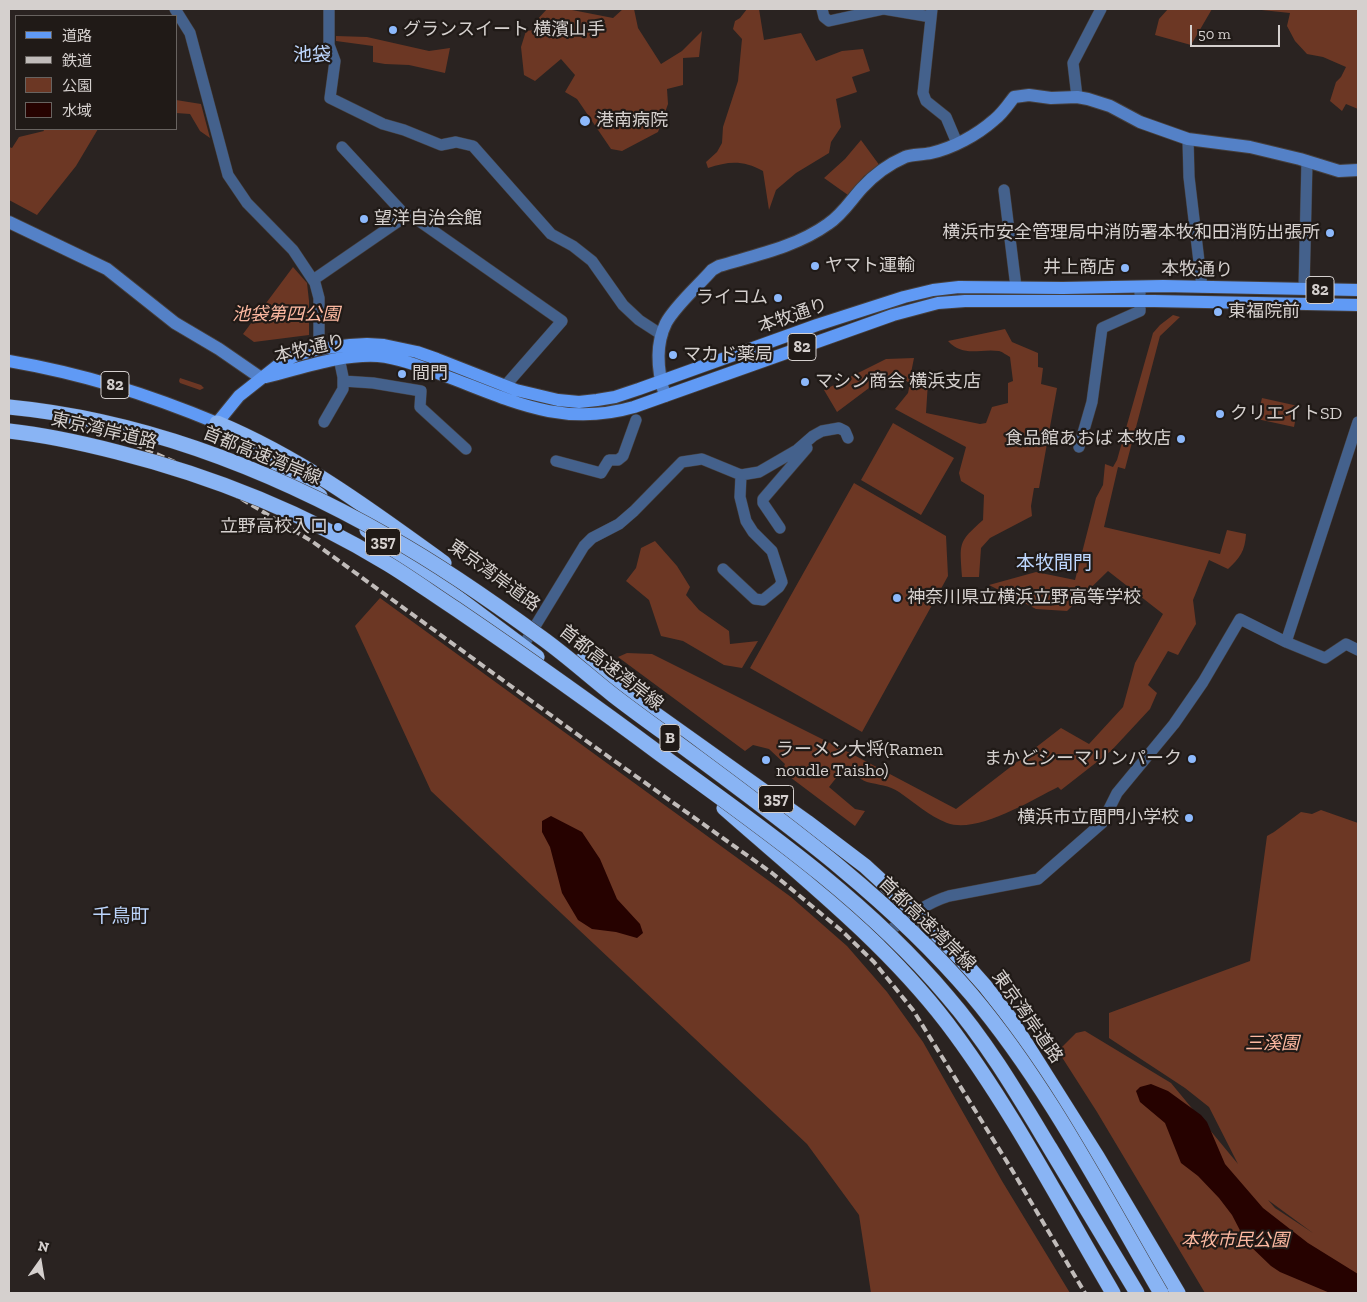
<!DOCTYPE html>
<meta charset="utf-8">
<style>
body{margin:0}
#map{position:relative;width:1367px;height:1302px;overflow:hidden;background:#2a2321;font-family:"Zilla Slab","Noto Sans JP",serif}
canvas{display:block}
.frame{position:absolute;inset:0;border:10px solid #d5d0ce;pointer-events:none}
.legend{position:absolute;left:15px;top:15px;width:162px;height:115px;box-sizing:border-box;background:#201a17;border:1px solid #686360;margin:0;padding:6px 9px;list-style:none;font-size:15px;color:#d5d0ce}
.legend li{display:flex;align-items:center;gap:10px;height:25px}
.legend b{width:25px;border:1px solid #686360}
.north{position:absolute;left:15px;top:1237px;width:50px;height:50px;-webkit-text-stroke:4px #201a17;paint-order:stroke;rotate:13deg;font-size:14px;font-weight:700;line-height:20px;text-align:center;color:#d5d0ce}
.north::after{content:'';display:block;margin:auto;width:18px;height:22px;background:#d5d0ce;clip-path:polygon(50% 0,100% 100%,50% 72%,0 100%)}
.scale{position:absolute;left:1190px;top:25px;width:90px;height:22px;box-sizing:border-box;border:2px solid #d5d0ce;border-top:0;padding-left:6px;font-size:15px;line-height:18px;white-space:nowrap;color:#d5d0ce;-webkit-text-stroke:4px #201a17;paint-order:stroke}
</style>
<div id="map">
<canvas width="1367" height="1302"></canvas>
<div class="frame"></div>
<ul class="legend">
<li><b style="height:6px;background:#609af5"></b>道路</li>
<li><b style="height:6px;background:#c1bcba"></b>鉄道</li>
<li><b style="height:14px;background:#6c3724"></b>公園</li>
<li><b style="height:14px;background:#260200"></b>水域</li>
</ul>
<div class="north">N</div>
<div class="scale">50 m</div>
</div>
<script>
const context = document.querySelector('canvas').getContext('2d');
context.lineJoin = 'round';
function fill(path, color) { context.fillStyle = color; context.fill(path, 'evenodd'); }
function trace(path, color, width, dash) { context.strokeStyle = color; context.lineWidth = width; context.lineCap = dash ? 'butt' : 'round'; context.setLineDash(dash || []); context.stroke(path); }
function drawText(font, color, halo, rows, align = 'center') {
  context.font = font + ' "Zilla Slab","Noto Sans JP",serif'; context.lineWidth = 4.5; context.setLineDash([]); context.textBaseline = 'middle'; context.strokeStyle = halo; context.fillStyle = color; for (const [text, x, y, turn = 0] of rows) {
    context.save(); context.translate(x, y); context.rotate((+turn || 0) * Math.PI / 180); context.textAlign = isNaN(turn) ? turn : align; if (halo) context.strokeText(text, 0, 0); context.fillText(text, 0, 0); context.restore();
  }
}
fill(new Path2D(`
 M547,9H567L613,18L623,9H634L638,28L661,64L682,51L702,31L699,57L683,58V85L667,89L668,104L658,132L622,151L611,149L577,99L565,92L575,75L561,59L535,81L524,75L521,47L526,31L534,30L536,21Z
 M747,9H759L764,40L801,33L816,61L842,51L863,49L870,71L852,77L857,92L836,99L841,127L831,142L829,153L796,173L776,190L769,210L763,171C743,160 729,161 708,168L706,162L717,152L722,143L723,127L738,81L742,39L733,29L735,21L740,18Z
 M1168,9H1212L1191,45L1155,35L1159,19Z
 M1252,9H1348L1351,10L1358,9V109L1346,104L1342,111L1330,101L1336,82L1341,77L1346,67L1323,57L1307,54L1295,41L1287,26L1290,13Z
 M336,36L367,37L429,51L450,48L445,73L409,65L385,64L373,62V46L336,41Z
 M176,100L201,104L210,138L200,131L190,114L176,113Z
 M43,129H98L76,166L37,215L9,200V147L12,148L19,137L44,131Z
 M861,140L880,166L864,176L848,195L824,178L845,159Z
 M293,267L307,283L309,301V335L254,342L243,334Z
 M1173,315L1180,317L1160,336L1125,469L1118,467L1104,527L1220,554L1227,530L1246,534C1245,551 1240,558 1228,569L1209,560L1193,600L1196,624L1178,655L1168,651L1148,685L1157,693L1150,709L1111,751L1061,790L1058,787C1030,801 977,834 947,823C929,816 915,803 899,792C889,785 878,785 867,782C859,779 851,772 844,768L829,787L855,809L865,811L855,826L782,771L785,764L769,749L753,745L745,751L618,657L627,653L652,654L852,754L956,809L1061,728L1089,744L1123,707L1135,663L1163,614L1108,571L1067,611L1036,609L989,585L1036,572L1075,580L1096,498L1103,485L1105,464L1113,467L1117,460L1153,333L1160,325Z
 M1005,329L1012,342L1038,353V367L1043,368L1041,384L1057,388L1039,488H1034L1031,506L1032,516L990,538L981,548L979,577H962C960,543 957,543 983,520L984,495L961,481L959,473L966,447L895,409L908,393L910,384L898,373L869,388L837,412L824,390L886,359L914,358L911,373L928,382L926,413L980,424L986,423L992,407L1008,403V383L1013,381L1010,357C1006,355 1003,352 999,351C980,348 964,358 948,341Z
 M180,378L201,385L204,388L200,390L180,383L179,381Z
 M1262,398L1298,406L1294,427L1257,419Z
 M893,423L954,458L921,515L861,480Z
 M854,483L946,536L948,576L862,732L750,668Z
 M655,541L677,566L690,587L686,595L699,610L729,631L730,644L758,641L742,668L724,665L683,641L661,636L649,600L626,581L636,568L641,548Z
 M380,598L791,897L847,946L887,992L923,1042L1002,1181L1070,1293H871L859,1215L807,1144L431,791L355,626Z
 M1321,810L1358,823V1293H1205L1097,1112L1058,1051L1076,1033L1085,1031L1171,1083L1238,1164L1209,1107L1185,1088L1109,1038V1013L1250,961L1267,836L1274,832L1301,812L1312,814ZM1268,1200L1313,1233L1275,1208Z`), '#6c3724');
fill(new Path2D(`
 M551,816L582,832L600,859L617,899L640,924L643,933L637,938L616,932L592,929L578,920L562,893L550,847L542,832V821Z
 M1151,1084L1168,1091L1201,1115L1207,1122L1225,1164L1263,1208L1308,1243L1358,1274V1293H1330L1280,1272L1271,1266L1246,1242L1232,1215L1219,1198L1198,1176L1181,1163L1165,1123L1140,1102L1136,1091L1140,1087Z`), '#260200');
const street = new Path2D(`
 M175,9L190,33L228,175L247,203L293,250L315,283L319,298V349
 M329,9V45L335,61L330,98L383,124L404,130L441,145L456,142L473,146L551,234L573,246L592,261L623,305L639,320L662,335
 M822,9L824,17L829,21L884,9L931,17
 M932,9L923,93L926,101L946,117L957,143
 M1077,97L1073,63L1101,9
 M1188,139L1189,177L1202,287
 M342,147L406,216H412L562,321L505,386
 M1004,190L1016,287
 M313,280L406,216
 M1304,289L1307,161
 M343,381L373,383L421,391L420,407L466,449
 M324,422L343,389V377L339,358
 M1079,447L1092,402L1102,328L1140,311V287
 M556,461L601,473L609,460H618L623,456L636,420
 M780,528L763,503V499L807,448
 M723,569L755,599L763,600L779,587L782,582L772,551L753,532L746,521L740,497L741,475
 M1286,642L1325,658L1346,644L1358,650
 M523,646L584,546L592,538L619,524L634,511L682,462L702,459L741,475L759,472L797,450L813,436L822,431L839,428L845,431L848,438
 M881,937C903,921 923,904 949,896L1038,879L1102,823L1117,793L1174,724L1203,682L1240,619L1286,642L1358,422`);
const secondary = new Path2D(`
 M9,222L107,269L175,323L219,349L261,378
 M665,396C658,373 655,345 666,323C675,306 699,285 712,270L719,266C756,255 796,247 828,224C842,215 851,200 862,188C873,176 889,164 905,157C912,154 922,155 931,153C953,148 977,135 994,120C1002,114 1008,105 1014,97L1029,95L1051,98L1077,97L1088,99L1110,106L1140,122L1188,139L1250,147L1300,159L1339,171L1358,170`);
const primary = new Path2D(`
 M9,361C84,374 147,394 217,423L239,396L282,362L297,355L319,349L350,345L367,344L384,345L417,352L437,359L516,390L558,400L579,402L597,400L615,397L639,389L817,325L904,297L933,290L959,287L1063,288L1163,286L1358,290
 M266,377C303,368 339,354 378,356C400,358 422,367 443,375C510,400 561,428 634,407L893,315L938,303L965,301H1154L1358,305`);
const highway = new Path2D(`
 M217,423C301,458 371,510 444,563
 M259,449L267,457L320,496
 M367,530L537,657
 M581,661L807,822L865,866L915,912L962,960L985,986L1009,1017L1098,1158L1178,1293
 M724,808C801,876 884,941 947,1023C1010,1106 1060,1203 1113,1293`);
trace(street, '#453f3d', 12);
trace(secondary, '#453f3d', 14);
trace(primary, '#453f3d', 14);
trace(highway, '#453f3d', 16);
trace(street, '#44618c', 11);
trace(secondary, '#5481c7', 12);
trace(primary, '#609af5', 12);
trace(highway, '#89b4f4', 15);
trace(new Path2D(`
 M9,405L103,431L130,442L197,472L313,542L585,740L772,873L842,931L874,962L913,1010L1012,1170L1085,1293`), '#c1bcba', 4, [8, 4]);
const highwayBridge = new Path2D(`
 M9,407C144,420 274,471 391,538C443,567 494,603 542,638C567,656 589,676 613,695C631,709 649,722 667,735C773,814 885,893 971,994C1047,1084 1102,1192 1161,1293
 M9,431C45,435 82,443 117,452C212,476 304,513 388,564C411,578 433,594 456,609C525,656 593,704 660,754C761,827 866,900 947,996C987,1042 1018,1095 1050,1148C1079,1196 1108,1245 1137,1293`);
trace(highwayBridge, '#453f3d', 16, []);
trace(highwayBridge, '#89b4f4', 15);
for (const [x, y, r, color] of [
 [393,30,5,"#8db9fc"],
 [585,121,6,"#8db9fc"],
 [364,219,5,"#8db9fc"],
 [1330,233,5,"#8db9fc"],
 [815,266,5,"#8db9fc"],
 [1125,268,5,"#8db9fc"],
 [778,298,5,"#8db9fc"],
 [1218,312,5,"#8db9fc"],
 [673,355,5,"#8db9fc"],
 [402,374,5,"#8db9fc"],
 [805,382,5,"#8db9fc"],
 [1220,414,5,"#8db9fc"],
 [1181,439,5,"#8db9fc"],
 [338,527,5,"#8db9fc"],
 [897,598,5,"#8db9fc"],
 [1192,759,5,"#8db9fc"],
 [766,760,5,"#8db9fc"],
 [1189,818,5,"#8db9fc"]
]) { const dot = new Path2D(); dot.arc(x, y, r, 0, 2 * Math.PI); context.fillStyle = color; context.fill(dot); trace(dot, '#201a17', 2); }
for (const [x, y, w] of [
 [1320,290,28],
 [802,347,28],
 [115,385,28],
 [383,542,35],
 [670,738,20],
 [776,799,35]
]) { const box = new Path2D(); box.roundRect(x - w / 2, y - 13.5, w, 27, 4); context.fillStyle = '#201a17'; context.fill(box); trace(box, '#d5d0ce', 1); }
drawText('bold 16px', '#d5d0ce', null, [
 ["82",1320,290],
 ["82",802,347],
 ["82",115,385],
 ["357",383,542],
 ["B",670,738],
 ["357",776,799]
]);
drawText('18px', '#d5d0ce', '#201a17', [
 ["グランスイート 横濱山手",403,30],
 ["港南病院",596,121],
 ["望洋自治会館",374,219],
 ["横浜市安全管理局中消防署本牧和田消防出張所",1320,233,"right"],
 ["ヤマト運輸",825,266],
 ["井上商店",1115,268,"right"],
 ["ライコム",768,298,"right"],
 ["東福院前",1228,312],
 ["マカド薬局",683,355],
 ["間門",412,374],
 ["マシン商会 横浜支店",815,382],
 ["クリエイトSD",1230,414],
 ["食品館あおば 本牧店",1171,439,"right"],
 ["立野高校入口",328,527,"right"],
 ["神奈川県立横浜立野高等学校",907,598],
 ["ラーメン大将(Ramen",776,750],
 ["noudle Taisho)",776,771],
 ["まかどシーマリンパーク",1182,759,"right"],
 ["横浜市立間門小学校",1179,818,"right"]
], 'left');
drawText('18px', '#d5d0ce', '#201a17', [
 ["本牧通り",1197,270,1],
 ["本牧通り",793,316,-19],
 ["本牧通り",310,349,-13],
 ["東京湾岸道路",104,431,13],
 ["首都高速湾岸線",262,456,22],
 ["東京湾岸道路",494,576,36],
 ["首都高速湾岸線",611,668,38],
 ["首都高速湾岸線",927,924,44],
 ["東京湾岸道路",1027,1017,55]
]);
drawText('italic 18px', '#fdb9a1', '#201a17', [
 ["池袋第四公園",286,315],
 ["三溪園",1272,1044],
 ["本牧市民公園",1235,1241]
]);
drawText('19px', '#bdd6fd', '#201a17', [
 ["池袋",312,56],
 ["本牧間門",1054,564],
 ["千鳥町",121,917]
]);
</script>
